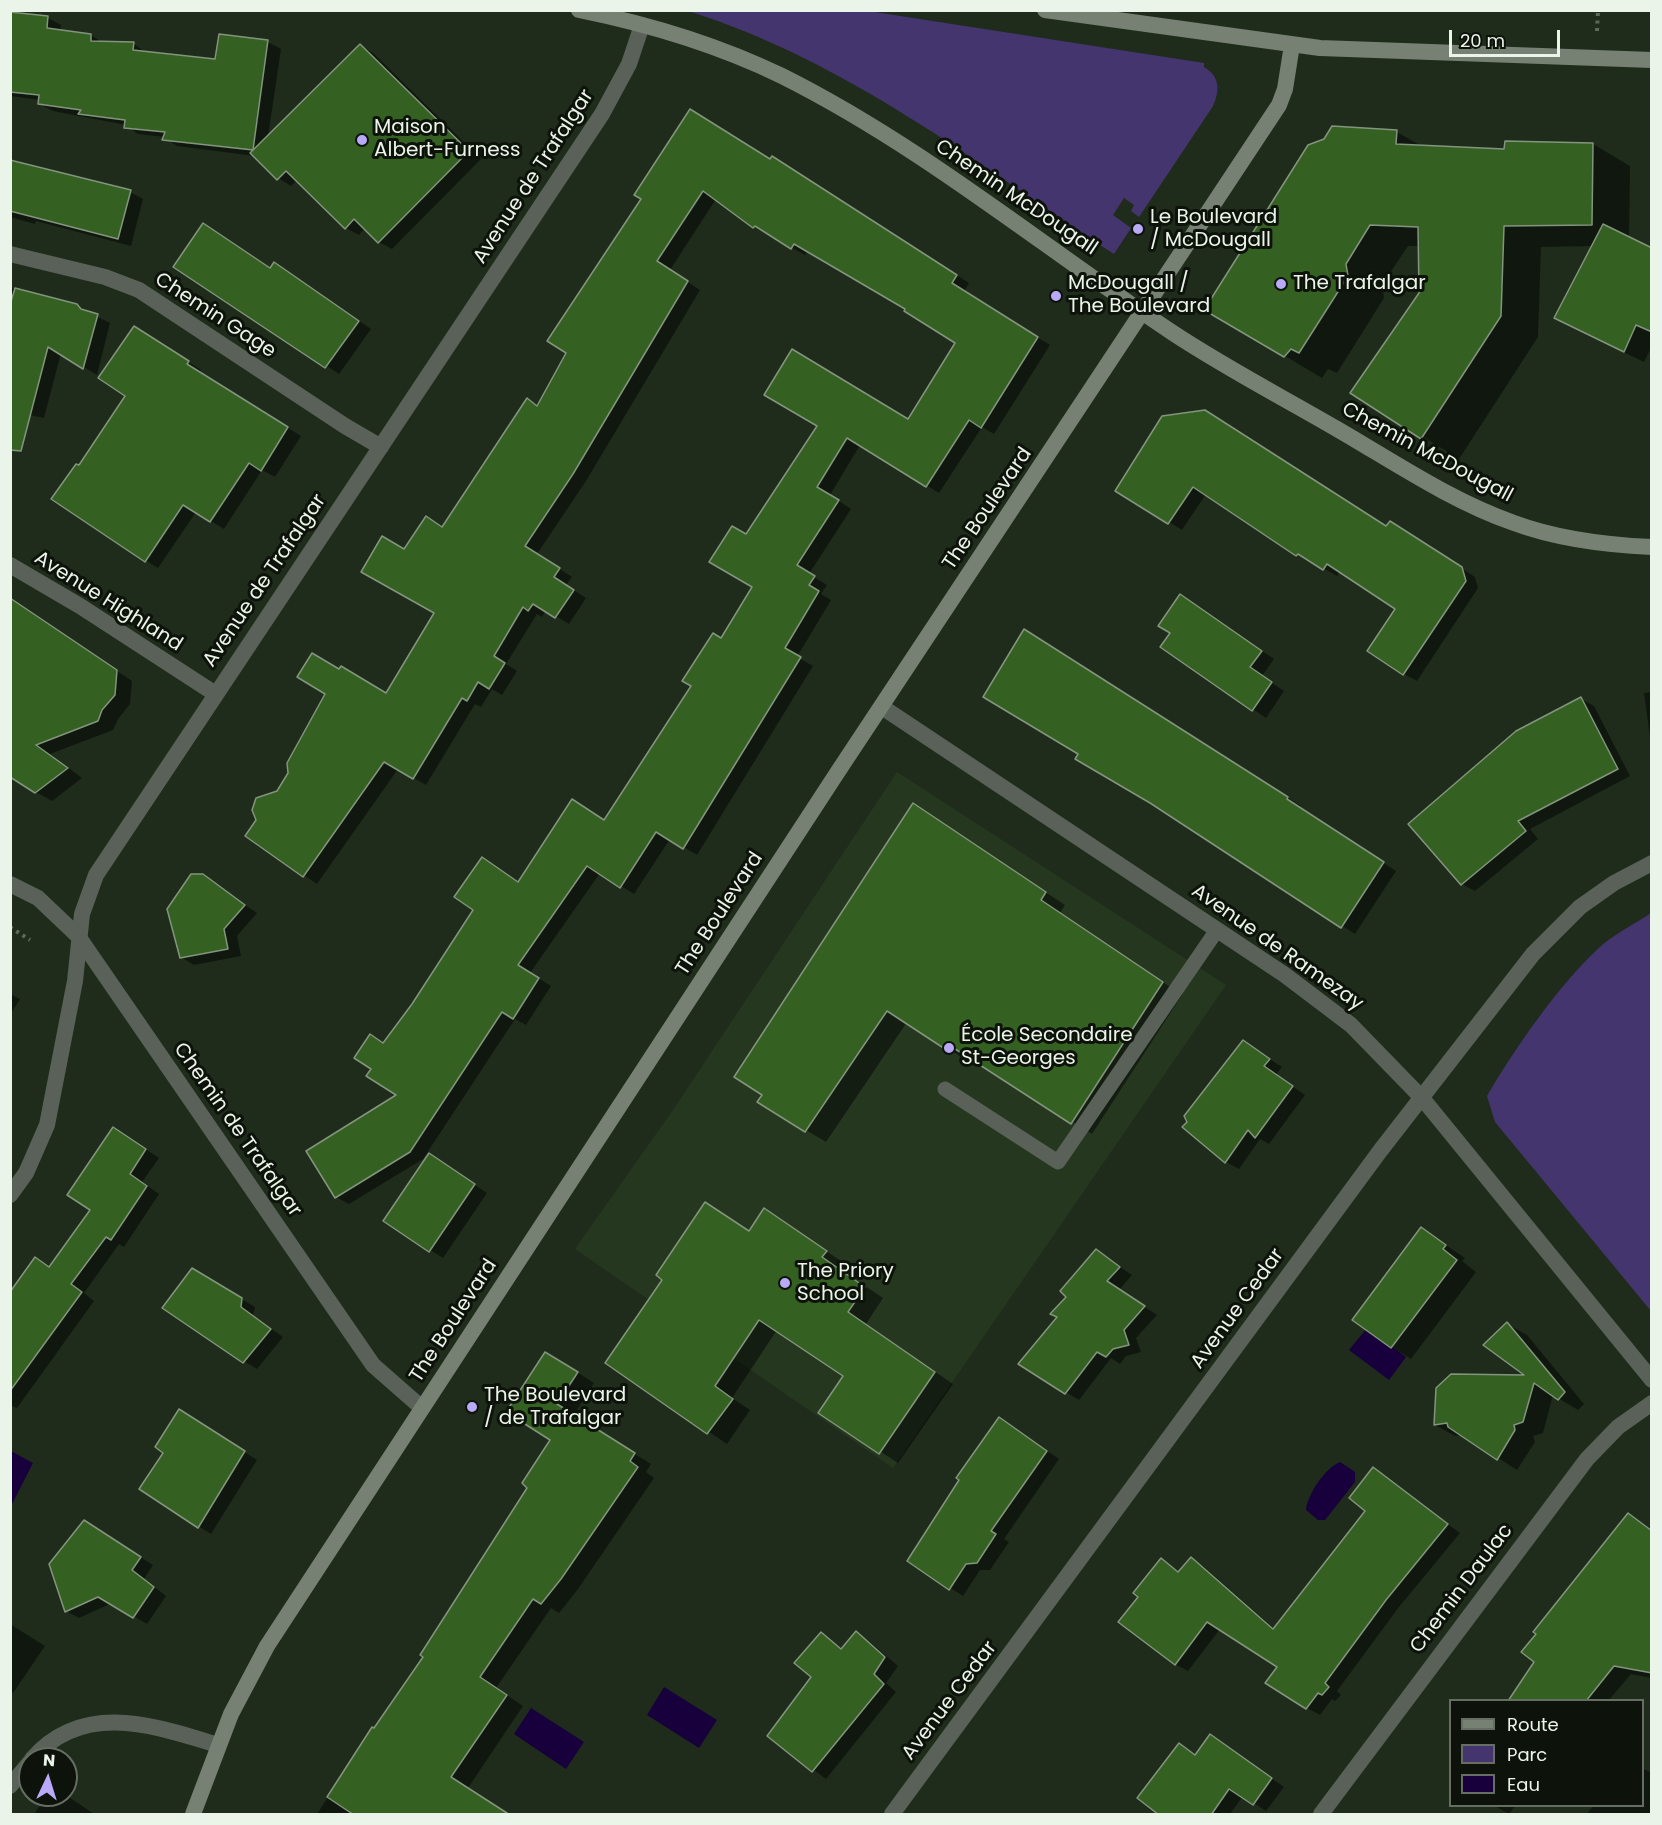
<!DOCTYPE html>
<meta charset="utf-8">
<style>
body{margin:0}
#map{position:relative;width:1662px;height:1825px;overflow:hidden;background:#1f2c1b;font-family:Poppins,sans-serif}
canvas{display:block}
.frame{position:absolute;inset:0;border:12px solid #ebf4e8;pointer-events:none}
.legend{position:absolute;left:1449px;top:1699px;width:195px;height:108px;box-sizing:border-box;background:#0d130b;border:2px solid #666d63;margin:0;padding:8px 10px;list-style:none;font-size:18px;color:#ebf4e8}
.legend li{display:flex;align-items:center;gap:12px;height:30px}
.legend b{width:30px;border:2px solid #666d63}
.north{position:absolute;left:18px;top:1747px;width:60px;height:60px;box-sizing:border-box;background:#0d130b;border:2px solid #666d63;border-radius:50%;rotate:4deg;font-size:16px;font-weight:700;line-height:24px;text-align:center;color:#ebf4e8}
.north::after{content:'';display:block;margin:auto;width:21px;height:27px;background:#b9aaf7;clip-path:polygon(50% 0,100% 100%,50% 72%,0 100%)}
.scale{position:absolute;left:1449px;top:30px;width:111px;height:27px;box-sizing:border-box;border:3px solid #ebf4e8;border-top:0;padding-left:8px;font-size:18px;line-height:21px;white-space:nowrap;color:#ebf4e8;-webkit-text-stroke:4px #0d130b;paint-order:stroke}
</style>
<div id="map">
<canvas width="1662" height="1825"></canvas>
<div class="frame"></div>
<ul class="legend">
<li><b style="height:8px;background:#768173"></b>Route</li>
<li><b style="height:16px;background:#44356f"></b>Parc</li>
<li><b style="height:16px;background:#17003b"></b>Eau</li>
</ul>
<div class="north">N</div>
<div class="scale">20 m</div>
</div>
<script>
const context = document.querySelector('canvas').getContext('2d');
context.lineJoin = 'round';
function fill(path, color) { context.fillStyle = color; context.fill(path, 'evenodd'); }
function trace(path, color, width, dash) { context.strokeStyle = color; context.lineWidth = width; context.lineCap = dash ? 'butt' : 'round'; context.setLineDash(dash || []); context.stroke(path); }
function drawText(font, color, halo, rows, align = 'center') {
  context.font = font + ' Poppins,sans-serif'; context.lineWidth = 6; context.setLineDash([]); context.textBaseline = 'middle'; context.strokeStyle = halo; context.fillStyle = color; for (const [text, x, y, turn = 0] of rows) {
    context.save(); context.translate(x, y); context.rotate((+turn || 0) * Math.PI / 180); context.textAlign = isNaN(turn) ? turn : align; if (halo) context.strokeText(text, 0, 0); context.fillText(text, 0, 0); context.restore();
  }
}
fill(new Path2D(`
 M897,772L1226,985L893,1468L575,1249L673,1110Z`), '#263720');
fill(new Path2D(`
 M688,11H868L1204,63V67C1220,76 1220,91 1213,106L1139,217L1131,211L1134,205L1124,198L1113,215L1131,228L1114,254C978,164 845,60 688,11Z
 M1651,913V1311L1495,1122L1487,1096C1515,1048 1560,983 1601,946C1616,933 1635,924 1651,913Z`), '#44356f');
fill(new Path2D(`
 M1367,1328L1406,1357L1389,1380L1349,1350Z
 M11,1451L33,1463L11,1506Z
 M1340,1462L1355,1472V1482L1325,1520H1318L1306,1510C1307,1495 1326,1467 1340,1462Z
 M664,1687L717,1720L699,1748L647,1715Z
 M531,1708L584,1742L566,1769L514,1734Z`), '#17003b');
fill(new Path2D(`
 M10,13L48,18L61,25L60,32L91,35L103,43H133L146,53L216,61L268,42L281,49L268,137L360,45L373,53L481,159L392,249L379,242L365,228L359,235L346,228L297,180L291,186L278,178L255,156L177,146L165,137L138,134L126,125L53,111L40,104V100L10,96Z
 M1333,127L1397,132L1423,147L1506,151L1593,144L1630,166L1629,238L1652,250V346L1644,362L1576,329L1593,246L1541,247L1538,337L1459,459L1353,393L1420,294V246H1408L1382,285L1384,298L1337,373L1328,369L1322,378L1206,309Z
 M10,161L130,192L143,199L131,246L36,221L35,224L10,217Z
 M771,161L785,166L969,283L964,292L1050,345L994,434L982,427L939,493L860,445L830,495L851,509L809,574L827,585L821,594L831,600L797,657L813,666L697,855L670,839L634,894L600,873L530,973L551,986L526,1025L515,1019L423,1159L349,1204L336,1197L399,1095L384,1044L413,1005L475,909L483,859L520,883L605,821L754,587L747,536L819,426L909,421L957,342L907,308L808,250L805,255L754,227L716,199L670,270L700,290L586,481L537,554L572,577L566,585L586,598L569,624L546,610L542,617L537,614L506,664L517,671L502,695L492,689L481,707L475,704L426,785L398,769L317,884L247,836L278,792L387,695L436,613L404,551L443,528L528,400L539,407L568,353L643,199Z
 M204,225L271,269L274,264L287,271L371,329L339,374L175,266Z
 M10,288L76,306L110,323L97,375L61,353L44,418L10,411Z
 M147,335L201,370L199,373L301,436L275,477L262,470L224,529L196,512L158,568L145,560L80,467L127,396Z
 M1163,418L1387,527L1403,530L1475,577L1478,588L1417,681L1404,674L1397,609L1340,571L1337,576L1311,561L1310,563L1206,494L1182,530L1117,490Z
 M10,599L132,681L130,704L118,719L113,730L50,754L82,778L52,801L36,792Z
 M1193,604L1274,659L1262,676L1284,691L1266,718L1162,647Z
 M1037,639L1301,806L1299,808L1396,871L1355,934L1077,758L1080,754Z
 M1652,692V752L1644,693Z
 M1581,699L1594,706L1630,776L1530,829L1538,839L1475,891L1462,884Z
 M914,805L1065,905L1060,913L1182,995L1092,1134L969,1056L966,1060L907,1022L826,1142L759,1102Z
 M202,876L257,913L237,936L241,956L194,965L181,957Z
 M10,994L20,999L10,1015Z
 M1244,1042L1282,1067L1276,1075L1305,1095L1269,1144L1260,1139L1239,1169L1226,1162Z
 M126,1136L159,1158L142,1182L159,1194L124,1247L119,1244L84,1293L94,1301L17,1408L10,1405V1294L50,1268L92,1210Z
 M442,1163L487,1193L443,1258L385,1221Z
 M765,1210L844,1263L840,1269L883,1298L866,1324L953,1384L898,1463L820,1412L845,1376L777,1330L732,1398L750,1410L727,1444L607,1363L750,1232Z
 M1422,1229L1465,1258L1462,1261L1476,1272L1411,1359L1392,1347Z
 M1096,1251L1132,1275L1119,1290L1157,1315L1136,1338L1141,1352L1126,1356L1120,1364L1111,1358L1079,1400L1020,1364L1059,1317L1068,1297Z
 M192,1270L255,1307L253,1316L283,1337L257,1369L244,1361Z
 M1507,1324L1527,1335L1584,1404L1578,1410L1553,1395L1543,1433L1533,1436L1535,1442L1517,1470L1462,1435L1455,1436L1435,1425L1528,1376Z
 M563,1363L594,1383L573,1416L651,1464L646,1472L654,1478L578,1589L559,1613L551,1608L496,1688L523,1706L468,1788L500,1814H317L372,1729L375,1730L425,1656L529,1488L552,1439Z
 M193,1419L257,1460L211,1534L198,1526Z
 M1012,1427L1059,1459L1004,1539L1009,1542L990,1570H980L963,1596L909,1561L961,1480Z
 M1373,1469L1460,1533L1399,1607L1337,1691L1341,1695L1335,1701L1332,1699L1320,1715L1307,1708L1279,1666L1220,1629L1188,1671L1175,1664L1140,1597L1161,1560L1180,1572L1191,1559L1204,1567L1275,1629L1367,1510Z
 M1628,1515L1650,1529L1652,1527V1678L1631,1674L1609,1700H1509Z
 M97,1529L153,1565L144,1579L166,1596L147,1624L112,1603L79,1618L66,1611Z
 M10,1624L45,1646L13,1693L10,1692Z
 M856,1633L869,1641L898,1666L886,1683L896,1692L826,1779L769,1736L813,1677L821,1634L843,1649Z
 M1210,1736L1284,1787L1266,1811L1243,1796L1230,1814H1158L1179,1745L1196,1755Z
 M1642,1768L1652,1773V1814H1587L1593,1806H1642Z
 M48,1795H66L94,1814H34Z
 M1495,1806H1515L1509,1814Z`), '#0007');
const building = new Path2D(`
 M10,12L48,16L47,28L91,34V41L134,42L133,50L215,59L219,34L268,40L253,150L162,140L165,132L124,128L125,120L78,114L81,110L38,104L39,95L10,92Z
 M360,44L469,151L378,243L354,219L345,229L286,171L277,180L250,153Z
 M690,109L770,159L772,156L957,275L952,283L1038,337L981,428L969,420L926,487L847,438L817,487L839,500L797,565L815,576L809,585L819,591L785,648L801,657L683,849L656,832L620,888L587,866L518,965L539,978L513,1019L502,1012L410,1152L335,1198L306,1151L396,1095L366,1076L371,1069L354,1058L370,1034L383,1043L412,1004L473,910L454,897L482,857L518,882L572,799L604,820L691,686L682,681L713,633L721,638L752,587L709,562L732,526L746,534L817,426L764,395L792,349L908,419L955,343L904,311L905,309L794,244L791,249L755,226L753,228L703,191L657,261L688,281L573,474L525,546L560,568L554,577L574,590L555,618L533,604L528,611L523,607L494,656L505,663L489,689L478,682L467,701L462,698L413,779L384,762L303,877L245,836L256,820L252,810L256,798L277,791L288,773L287,763L325,694L297,677L312,653L339,669L341,666L386,693L434,613L361,572L382,536L404,549L426,516L442,527L527,398L537,406L566,353L547,341L641,199L634,195Z
 M1332,126L1397,130L1396,144L1504,149L1505,141L1593,143L1592,225L1504,226L1501,316L1421,439L1350,393L1419,293L1418,227L1370,225L1346,264L1348,276L1299,353L1291,349L1284,357L1204,310L1308,145L1324,139Z
 M10,160L131,190L118,239L10,211Z
 M203,223L270,268L274,262L359,321L325,368L173,267Z
 M1603,224L1652,248V332L1636,325L1624,352L1554,318Z
 M15,288L77,304L81,309L98,314L83,369L48,347L21,451L10,450V305Z
 M134,326L189,361L187,364L288,427L261,471L249,463L210,522L183,505L145,562L51,499L76,464L79,465L125,396L98,378Z
 M1205,410L1386,526L1390,521L1462,567L1466,581L1403,675L1367,651L1395,609L1327,564L1323,570L1298,554L1296,556L1193,487L1168,524L1115,491L1162,416Z
 M1180,594L1262,651L1250,667L1272,682L1252,711L1160,647L1170,633L1158,626Z
 M10,598L117,670L115,695L102,710L98,721L36,745L68,768L35,793L10,777Z
 M1024,629L1288,797L1287,799L1384,862L1341,928L1150,803L1075,759L1078,754L983,697Z
 M1581,697L1618,769L1518,821L1526,831L1461,885L1408,824L1516,731Z
 M913,803L1046,892L1041,900L1163,982L1071,1124L949,1045L945,1049L887,1011L805,1132L757,1102L762,1095L734,1077Z
 M191,874H203L245,905L224,929L228,949L180,958L167,909Z
 M1243,1040L1270,1059L1264,1066L1293,1086L1255,1138L1248,1130L1225,1163L1182,1127L1187,1122L1184,1116Z
 M113,1127L146,1149L130,1174L147,1186L111,1240L106,1237L71,1284L82,1292L10,1391V1292L35,1257L49,1267L90,1210L67,1195Z
 M429,1153L475,1184L429,1252L383,1221Z
 M705,1202L749,1231L764,1208L827,1251L822,1257L865,1287L848,1312L935,1372L879,1454L818,1413L843,1376L759,1320L715,1386L733,1399L707,1434L605,1363L662,1280L656,1275Z
 M1421,1227L1446,1245L1443,1249L1457,1260L1391,1348L1352,1320Z
 M1096,1249L1120,1267L1107,1281L1145,1306L1124,1330L1129,1345L1113,1349L1106,1357L1097,1352L1065,1394L1018,1364L1057,1317L1050,1314L1066,1297L1060,1291Z
 M192,1268L242,1298L241,1307L271,1329L243,1363L162,1308Z
 M1507,1322L1565,1392L1558,1400L1534,1383L1523,1422L1514,1425L1515,1430L1497,1460L1448,1427L1447,1423L1434,1425L1436,1388L1451,1374L1524,1375L1483,1345Z
 M545,1352L578,1372L557,1404L635,1453L630,1461L638,1467L561,1579L541,1604L533,1599L480,1677L507,1695L451,1777L510,1815H354L327,1797L372,1727L374,1728L423,1657L420,1655L527,1488L522,1483L550,1440L506,1412Z
 M179,1409L245,1451L198,1528L139,1489L163,1453L155,1447Z
 M999,1417L1047,1451L991,1531L996,1534L977,1563L966,1564L949,1590L907,1561L959,1480L956,1478Z
 M1373,1467L1448,1524L1386,1600L1325,1683L1329,1687L1322,1695L1318,1693L1306,1709L1265,1683L1277,1667L1207,1622L1175,1665L1118,1622L1138,1597L1133,1593L1161,1558L1178,1572L1191,1557L1273,1629L1365,1511L1349,1498Z
 M1628,1513L1652,1531V1673L1614,1666L1586,1701H1508L1534,1662L1521,1652L1536,1634L1533,1632Z
 M84,1520L141,1557L132,1570L154,1587L133,1618L98,1597L65,1612L49,1564Z
 M856,1631L885,1657L874,1674L884,1684L812,1772L767,1736L811,1677L794,1663L821,1632L841,1649Z
 M1210,1734L1272,1778L1253,1805L1229,1789L1211,1815H1159L1137,1798L1179,1743L1195,1755Z`);
fill(building, '#346122');
trace(building, '#84947f', 1.5);
trace(new Path2D(`
 M1597,31L1598,10
 M10,927L30,940`), '#5d695a', 4, [3, 4.5]);
trace(new Path2D(`
 M945,1089L1058,1162L1217,930`), '#5a6158', 15);
trace(new Path2D(`
 M10,254L105,277L139,290L345,426L381,447
 M10,565L80,606L214,693
 M882,707L1285,975L1351,1025L1422,1098L1652,1380
 M10,884L38,898L78,936L373,1365L422,1408
 M10,1195L26,1173L47,1125L75,981L82,914L96,875L602,114L629,64L642,25
 M32,1759C84,1700 155,1726 218,1745
 M10,1786L30,1762
 M892,1814L1380,1151L1533,954L1580,907L1614,883L1652,863
 M1321,1814L1587,1459L1618,1427L1652,1403`), '#5a6158', 16);
trace(new Path2D(`
 M579,10C648,24 718,45 782,76C922,146 1043,247 1173,333C1226,368 1282,397 1337,429C1394,462 1451,501 1514,523C1557,539 1606,545 1652,547
 M1045,10L1320,48L1652,60
 M193,1814L231,1714L267,1646L839,770L1279,105L1285,89L1292,45`), '#768173', 16);
for (const [x, y, r, color] of [
 [362,140,6,"#b9aaf7"],
 [1138,229,6,"#b9aaf7"],
 [1281,284,6,"#b9aaf7"],
 [1056,296,6,"#b9aaf7"],
 [949,1048,6,"#b9aaf7"],
 [785,1283,6,"#b9aaf7"],
 [472,1407,6,"#b9aaf7"]
]) { const dot = new Path2D(); dot.arc(x, y, r, 0, 2 * Math.PI); context.fillStyle = color; context.fill(dot); trace(dot, '#0d130b', 2); }
drawText('20px', '#ebf4e8', '#0d130b', [
 ["Maison",374,128],
 ["Albert-Furness",374,151],
 ["Le Boulevard",1150,218],
 ["/ McDougall",1150,241],
 ["McDougall /",1068,284],
 ["The Boulevard",1068,307],
 ["The Trafalgar",1293,284],
 ["École Secondaire",961,1036],
 ["St-Georges",961,1059],
 ["The Priory",797,1272],
 ["School",797,1295],
 ["The Boulevard",484,1396],
 ["/ de Trafalgar",484,1419]
], 'left');
drawText('20px', '#ebf4e8', '#0d130b', [
 ["Avenue de Trafalgar",534,177,-57],
 ["Chemin McDougall",1016,198,34],
 ["Chemin Gage",215,316,33],
 ["Chemin McDougall",1427,453,28],
 ["The Boulevard",988,509,-56],
 ["Avenue de Trafalgar",265,581,-56],
 ["Avenue Highland",108,602,32],
 ["The Boulevard",720,914,-57],
 ["Avenue de Ramezay",1277,948,35],
 ["Chemin de Trafalgar",237,1130,55],
 ["Avenue Cedar",1238,1309,-54],
 ["The Boulevard",454,1321,-57],
 ["Chemin Daulac",1462,1589,-53],
 ["Avenue Cedar",950,1701,-53]
]);
</script>
